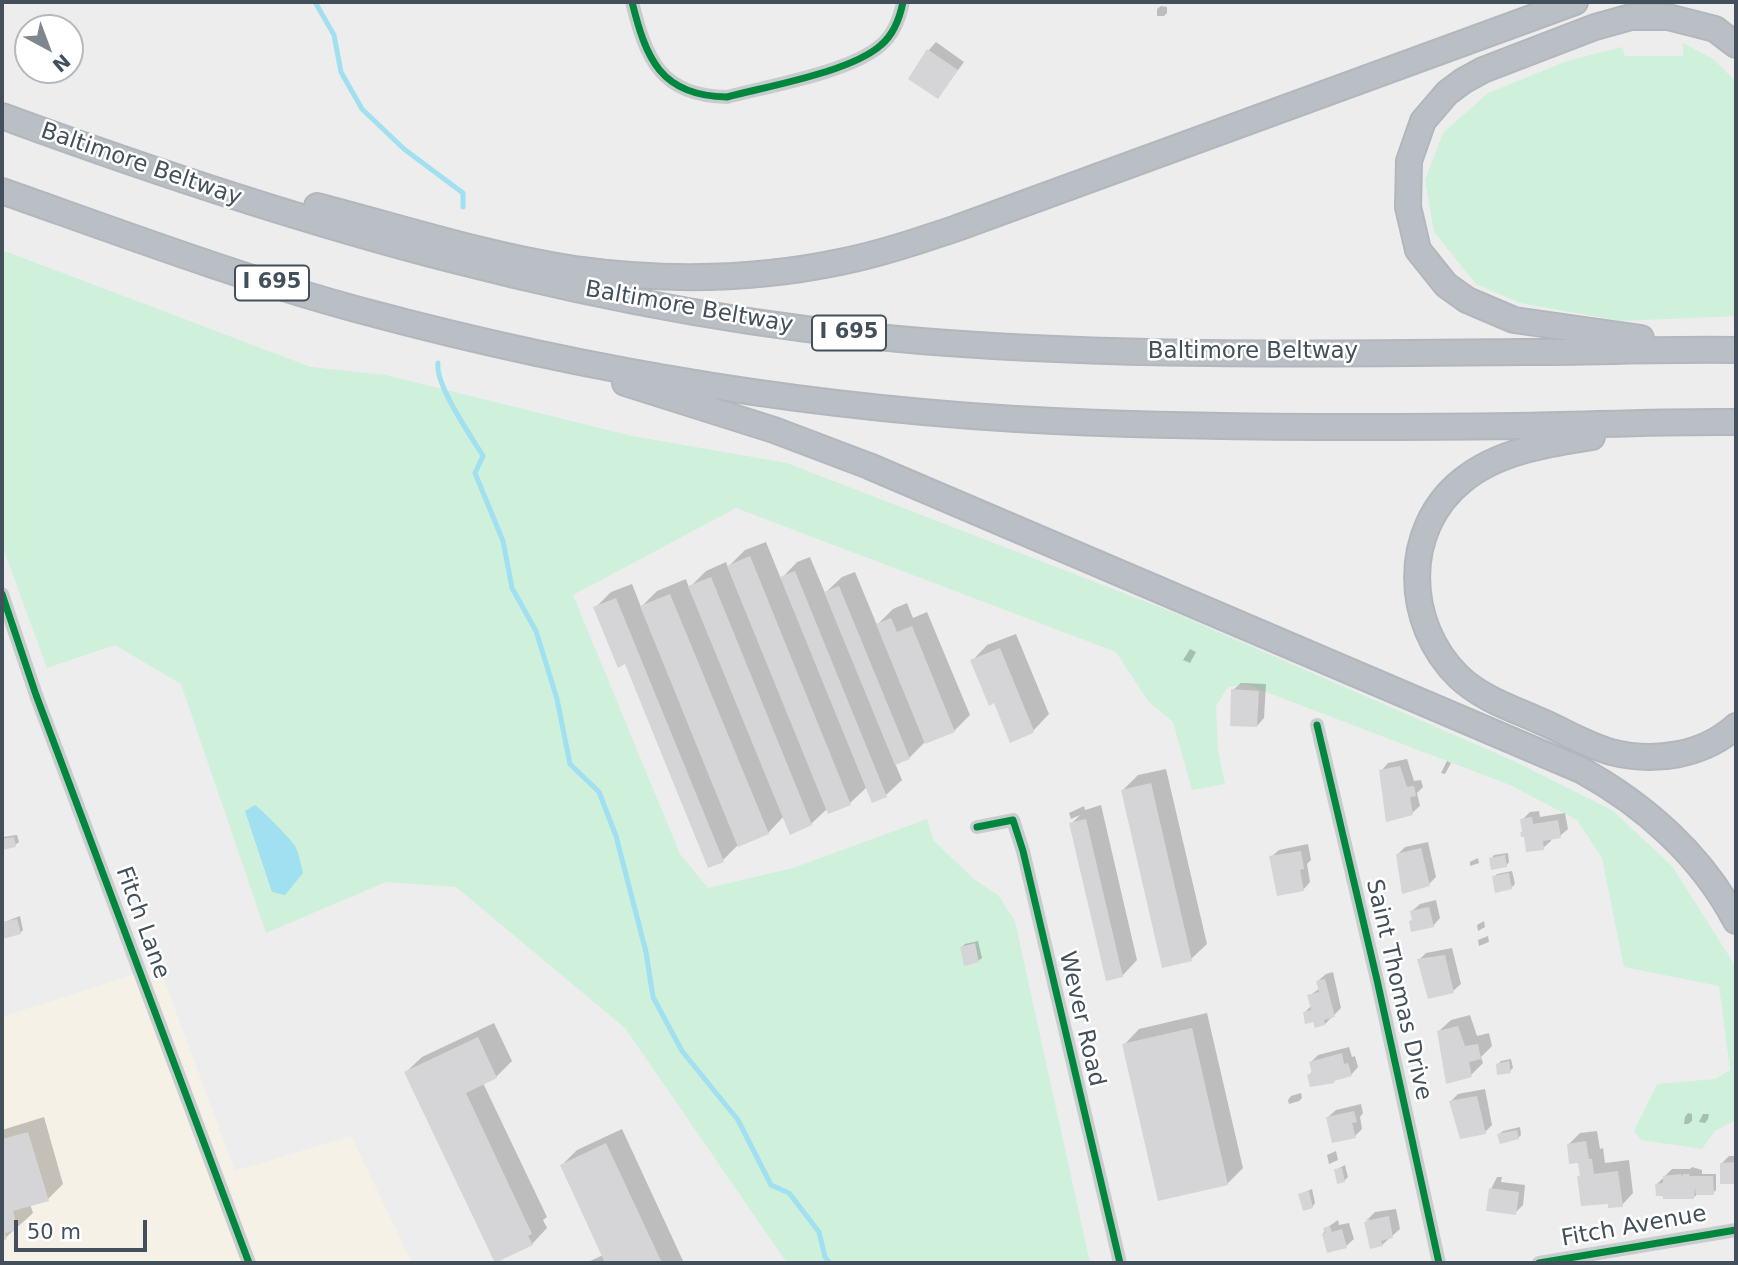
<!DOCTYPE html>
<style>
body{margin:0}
#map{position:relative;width:1738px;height:1265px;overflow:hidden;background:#eeeded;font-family:"DejaVu Sans",sans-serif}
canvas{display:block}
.frame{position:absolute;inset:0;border:4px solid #43505b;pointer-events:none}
.north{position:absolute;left:14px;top:14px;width:70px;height:70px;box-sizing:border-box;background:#fff;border:2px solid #b4b9bd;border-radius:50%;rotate:139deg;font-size:19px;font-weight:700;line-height:28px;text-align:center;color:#43505b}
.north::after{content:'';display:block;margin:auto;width:24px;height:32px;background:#7f878e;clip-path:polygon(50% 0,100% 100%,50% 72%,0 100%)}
.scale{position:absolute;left:14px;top:1220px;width:133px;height:32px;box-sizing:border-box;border:4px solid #43505b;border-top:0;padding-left:9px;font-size:21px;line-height:24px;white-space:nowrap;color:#43505b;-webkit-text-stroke:5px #fff;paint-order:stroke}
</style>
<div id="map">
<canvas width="1738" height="1265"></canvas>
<div class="frame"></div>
<div class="north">N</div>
<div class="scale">50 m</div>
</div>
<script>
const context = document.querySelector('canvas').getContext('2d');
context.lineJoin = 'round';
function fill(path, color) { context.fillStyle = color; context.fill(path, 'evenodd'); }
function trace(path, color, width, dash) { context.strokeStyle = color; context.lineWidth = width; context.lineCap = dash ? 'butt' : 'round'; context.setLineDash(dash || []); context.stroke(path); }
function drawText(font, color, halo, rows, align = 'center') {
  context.font = font + ' "DejaVu Sans",sans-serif'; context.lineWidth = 5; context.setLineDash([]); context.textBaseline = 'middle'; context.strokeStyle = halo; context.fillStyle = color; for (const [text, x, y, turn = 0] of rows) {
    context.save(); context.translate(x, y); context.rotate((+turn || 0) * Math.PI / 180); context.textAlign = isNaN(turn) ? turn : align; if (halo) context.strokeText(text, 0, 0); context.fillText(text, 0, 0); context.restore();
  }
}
fill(new Path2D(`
 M159,966L235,1171L351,1136L412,1263H2V1017Z`), '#f6f1e7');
fill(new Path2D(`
 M1683,43L1713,59L1736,82V316L1620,321L1520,303L1476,284L1434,232L1425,180L1443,133L1488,93L1567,61L1622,47L1625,56H1683Z
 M2,250L311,367L386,375L632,436L787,463L1170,611L1514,761L1612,810L1672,866L1736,967V1120L1715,1131L1702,1149L1641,1140L1634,1131L1657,1084L1715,1079L1730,1070L1719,986L1624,967L1602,858L1577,820L1510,785L1245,684L1228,687L1216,706L1218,750L1225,784L1192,790L1173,722L1148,701L1116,652L736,508L573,595L680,854L708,888L793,868L927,819L934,841L975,880L998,895L1015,921L1090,1263H787L625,1028L456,887L386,882L266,933L181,684L115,645L47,668L2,545Z`), '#cff0db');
fill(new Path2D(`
 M255,805C259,807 293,841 295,846C299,854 301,865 303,873L285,895L272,892L245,811Z`), '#a0e0f0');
fill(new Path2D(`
 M1161,6L1167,7V13L1164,16H1157V9Z
 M936,42L964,62L938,97L911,78L929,50Z
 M766,542L781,579L797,562L810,557L825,593L842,577L855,572L877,625L893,609L907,603L913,618L927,612L970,715L954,731L925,742L909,758L895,763L902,780L886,795L867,787L850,803L829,812L828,808L811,824L784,816L768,833L738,845L723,860L626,662L595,608L611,592L632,584L641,607L657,591L686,579L689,588L706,571L726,562L728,567L745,550Z
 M1016,634L1049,714L1032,732L995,701L972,661L987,645Z
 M1190,649L1196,652L1190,663L1183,660Z
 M1241,683L1266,684L1264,718L1257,726L1233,690Z
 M1407,759L1414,781L1421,780L1423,787L1417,793L1420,806L1412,813L1381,771L1388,763Z
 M1447,761L1451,763L1445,774L1441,773Z
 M1166,769L1207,944L1191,959L1122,791L1138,775Z
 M1101,805L1137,960L1122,976L1071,824L1080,815L1071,819L1069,813L1084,806L1085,810Z
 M1539,811L1540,817L1565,813L1568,829L1560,836L1551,838V841L1543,848L1525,835L1522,820L1530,812Z
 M17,835L19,842L15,845L2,848L3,837Z
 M1428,842L1436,877L1429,884L1398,854L1405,847Z
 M1308,844L1311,860L1307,864L1310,882L1303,890L1271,857L1279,850Z
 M1508,853L1509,862L1506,866L1491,859L1494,855Z
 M1478,858L1479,863L1470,866V862Z
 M1512,871L1515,884L1511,888L1494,877L1497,874Z
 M1436,900L1440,918L1433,926L1414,919L1412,911L1420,904Z
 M20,916L23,930L20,933L4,937L2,923Z
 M1484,921L1485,927L1478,931L1477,925Z
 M1488,936L1489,942L1479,946L1478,940Z
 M978,941L982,958L978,961L962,947L965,944Z
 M1452,948L1461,984L1453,991L1419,960L1426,953Z
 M1333,972L1341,1008L1325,1024L1304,1013L1311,1006L1309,996L1320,988L1318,981L1326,974Z
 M1207,1013L1243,1168L1227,1184L1124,1045L1139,1029Z
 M1470,1015L1477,1036L1489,1033L1492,1046L1481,1057L1483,1063L1471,1075L1439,1031L1451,1020Z
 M494,1023L512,1061L496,1077L483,1083L547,1217L543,1220L547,1228L532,1244L406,1072L422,1057Z
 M1349,1047L1352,1057L1355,1056L1358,1067L1351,1075H1309L1313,1071L1311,1062L1318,1055Z
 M1511,1059L1513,1068L1510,1071L1498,1064L1501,1061Z
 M1485,1089L1492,1125L1485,1132L1451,1101L1458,1094Z
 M1301,1093L1302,1098L1299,1101L1289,1104L1288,1100L1291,1096Z
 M1361,1104L1363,1113L1360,1117L1362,1129L1355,1136L1328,1117L1336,1110Z
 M1688,1113L1692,1114V1121L1688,1124H1684L1685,1117Z
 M1703,1114H1709L1708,1119L1705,1123L1699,1122Z
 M44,1117L63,1184L48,1199L30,1204L33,1213L2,1241V1130Z
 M1520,1127L1521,1135L1518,1138L1499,1134L1503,1131Z
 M622,1129L684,1263H586L603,1255L562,1165L577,1150Z
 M1597,1131L1600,1149L1603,1148L1605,1163L1629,1160L1633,1193L1622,1205L1609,1203L1579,1177L1581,1174L1579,1161L1569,1144L1580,1133Z
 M1336,1151L1338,1160L1329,1164L1327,1155Z
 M1729,1156H1736V1182H1722V1163Z
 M1345,1165L1348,1177L1344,1181L1336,1170Z
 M1692,1167L1702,1170V1174H1716V1190L1713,1193L1698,1194L1694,1197L1657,1184L1672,1169H1690Z
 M1497,1177H1502L1501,1182L1525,1185L1523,1205L1515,1213L1491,1189Z
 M1312,1189L1315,1203L1312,1207L1300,1194Z
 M1396,1209L1400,1229L1382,1245L1368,1219L1375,1212Z
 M1338,1220L1339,1225L1349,1223L1354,1239L1346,1246L1323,1234L1325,1229Z`), '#0003');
trace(new Path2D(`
 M315,2L334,35L341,72L362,109L404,149L463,193V207
 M438,363C435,385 471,436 483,456L475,473L503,541L512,588L536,631L557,699L570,764L599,792L616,836L646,952L653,997L682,1051L738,1120L771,1185L789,1193L819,1232L825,1257L830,1263`), '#a0e0f0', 5);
fill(new Path2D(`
 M927,49L958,70L938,99L908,79Z
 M750,556L851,805L828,814L727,566Z
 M795,571L887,797L872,803L780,577Z
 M711,577L812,825L790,835L688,586Z
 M839,586L910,759L895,765L824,592Z
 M670,594L769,834L738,847L640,606Z
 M616,598L724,862L708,868L625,664L618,668L593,607Z
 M891,618L897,632L912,626L955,732L925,744L876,624Z
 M1000,648L1034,731L1033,733L1010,743L994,703L989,706L970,660Z
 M1231,689L1259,691L1257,727L1230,726Z
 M1400,766L1407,787L1414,786L1416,796L1410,797L1413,815L1386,822L1379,770Z
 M1151,783L1192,961L1162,968L1121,790Z
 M1532,817L1533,824L1558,820L1561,838L1543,841L1544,850L1526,852L1524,837H1521L1520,832H1522L1520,819Z
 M1086,819L1123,977L1106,981L1069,823Z
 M14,837L16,847L2,850V839Z
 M1421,848L1430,886L1402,894L1396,854Z
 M1301,851L1304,869L1300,870L1304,891L1277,896L1269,856Z
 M1505,855L1507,867L1491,870L1489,858Z
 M1509,873L1512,889L1495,893L1492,876Z
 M1429,907L1434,927L1411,932L1409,921L1412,920L1410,911Z
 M17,919L21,934L3,939L2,922Z
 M975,943L979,962L964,966L960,947Z
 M1445,955L1454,993L1428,999L1417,959Z
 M1325,979L1335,1017L1324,1020L1325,1025L1315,1028L1313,1022L1305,1024L1303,1012L1311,1010L1307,995L1319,992L1316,981Z
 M1458,1026L1465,1046L1478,1044L1481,1059L1469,1062L1472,1077L1446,1084L1437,1031Z
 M1192,1028L1228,1185L1158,1201L1122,1044Z
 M478,1037L497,1078L466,1093L532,1234L528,1236L533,1245L495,1263L404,1072Z
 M1342,1053L1344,1064L1348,1063L1352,1076L1334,1081L1335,1083L1310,1087L1307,1075L1312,1073L1309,1062Z
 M1509,1061L1511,1073L1497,1075L1496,1064Z
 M1477,1096L1486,1134L1460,1139L1449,1101Z
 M1354,1111L1357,1122L1352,1123L1356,1138L1332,1143L1326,1117Z
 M1517,1130L1519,1139L1500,1144L1497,1134Z
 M28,1132L49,1201L13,1211L18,1230L5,1233L7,1239L2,1241V1139Z
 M1586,1141L1589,1159H1592L1594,1174L1618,1171L1623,1207L1608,1208V1204L1581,1206L1577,1176H1580L1578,1163L1569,1164L1567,1144Z
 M606,1143L662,1263H605L560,1165Z
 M1736,1162V1184H1720V1163Z
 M1342,1168L1345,1182L1337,1184L1334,1169Z
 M1681,1174L1682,1177L1683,1174H1690L1689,1176H1713L1714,1195H1696L1695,1187L1694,1199H1663V1196H1656L1655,1184L1663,1183V1176Z
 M1489,1188L1519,1192L1516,1215L1486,1211Z
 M1309,1191L1313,1208L1303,1211L1298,1194Z
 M1389,1216L1393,1238L1381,1241L1383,1246L1370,1249L1364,1222L1367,1221L1366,1218L1370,1220Z
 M1330,1226L1332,1232L1342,1229L1347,1248L1327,1253L1322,1234L1325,1233L1323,1228Z`), '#d5d5d7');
const highway = new Path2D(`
 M2,116C298,225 604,316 921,341C1121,357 1323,354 1523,352C1594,352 1665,349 1736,350
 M2,191C121,233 241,278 363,311C589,372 821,410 1054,421C1207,428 1361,428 1515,426C1589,425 1662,421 1736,422
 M317,206C402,228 488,256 575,269C662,281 754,280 840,262C880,254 918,241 957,228L1575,2
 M1641,338L1514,320L1467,300L1446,285L1418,250L1408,207L1409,161L1423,121L1447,93L1463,81L1483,70L1595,27L1631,17H1668L1715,29L1736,45
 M625,383L774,430L869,466L1581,770C1645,805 1702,856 1736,921
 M1592,437C1548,444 1499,451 1463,480C1401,529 1404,624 1459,677C1481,698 1511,708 1538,720C1562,730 1586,745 1611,752C1654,763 1703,756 1736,726`);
trace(highway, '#b2b7bd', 28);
trace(new Path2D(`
 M632,2C646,58 660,96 727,97C768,86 851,72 881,45C894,34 900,17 903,2
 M2,594L36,695L249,1263
 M1317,725L1377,980L1439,1263
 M977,827L1013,820L1023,851L1120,1263
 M1539,1263L1736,1230`), '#c9ccce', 14);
trace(highway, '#b9bfc4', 24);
trace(new Path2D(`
 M632,2C646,58 660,96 727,97C768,86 851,72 881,45C894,34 900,17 903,2
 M2,594L36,695L249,1263
 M1317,725L1377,980L1439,1263
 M977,827L1013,820L1023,851L1120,1263
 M1539,1263L1736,1230`), '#00873e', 7);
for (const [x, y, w] of [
 [272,283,74],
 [849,333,74]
]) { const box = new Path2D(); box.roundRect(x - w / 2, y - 17.5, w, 35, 5); context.fillStyle = '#fff'; context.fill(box); trace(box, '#43505b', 2); }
drawText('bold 21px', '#43505b', null, [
 ["I 695",272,283],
 ["I 695",849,333]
]);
drawText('23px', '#43505b', '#fff', [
 ["Baltimore Beltway",141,165,19],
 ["Baltimore Beltway",689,308,10],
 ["Baltimore Beltway",1253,352],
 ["Fitch Lane",142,923,70],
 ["Saint Thomas Drive",1398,990,77],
 ["Wever Road",1081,1019,77],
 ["Fitch Avenue",1634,1227,-10]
]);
</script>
